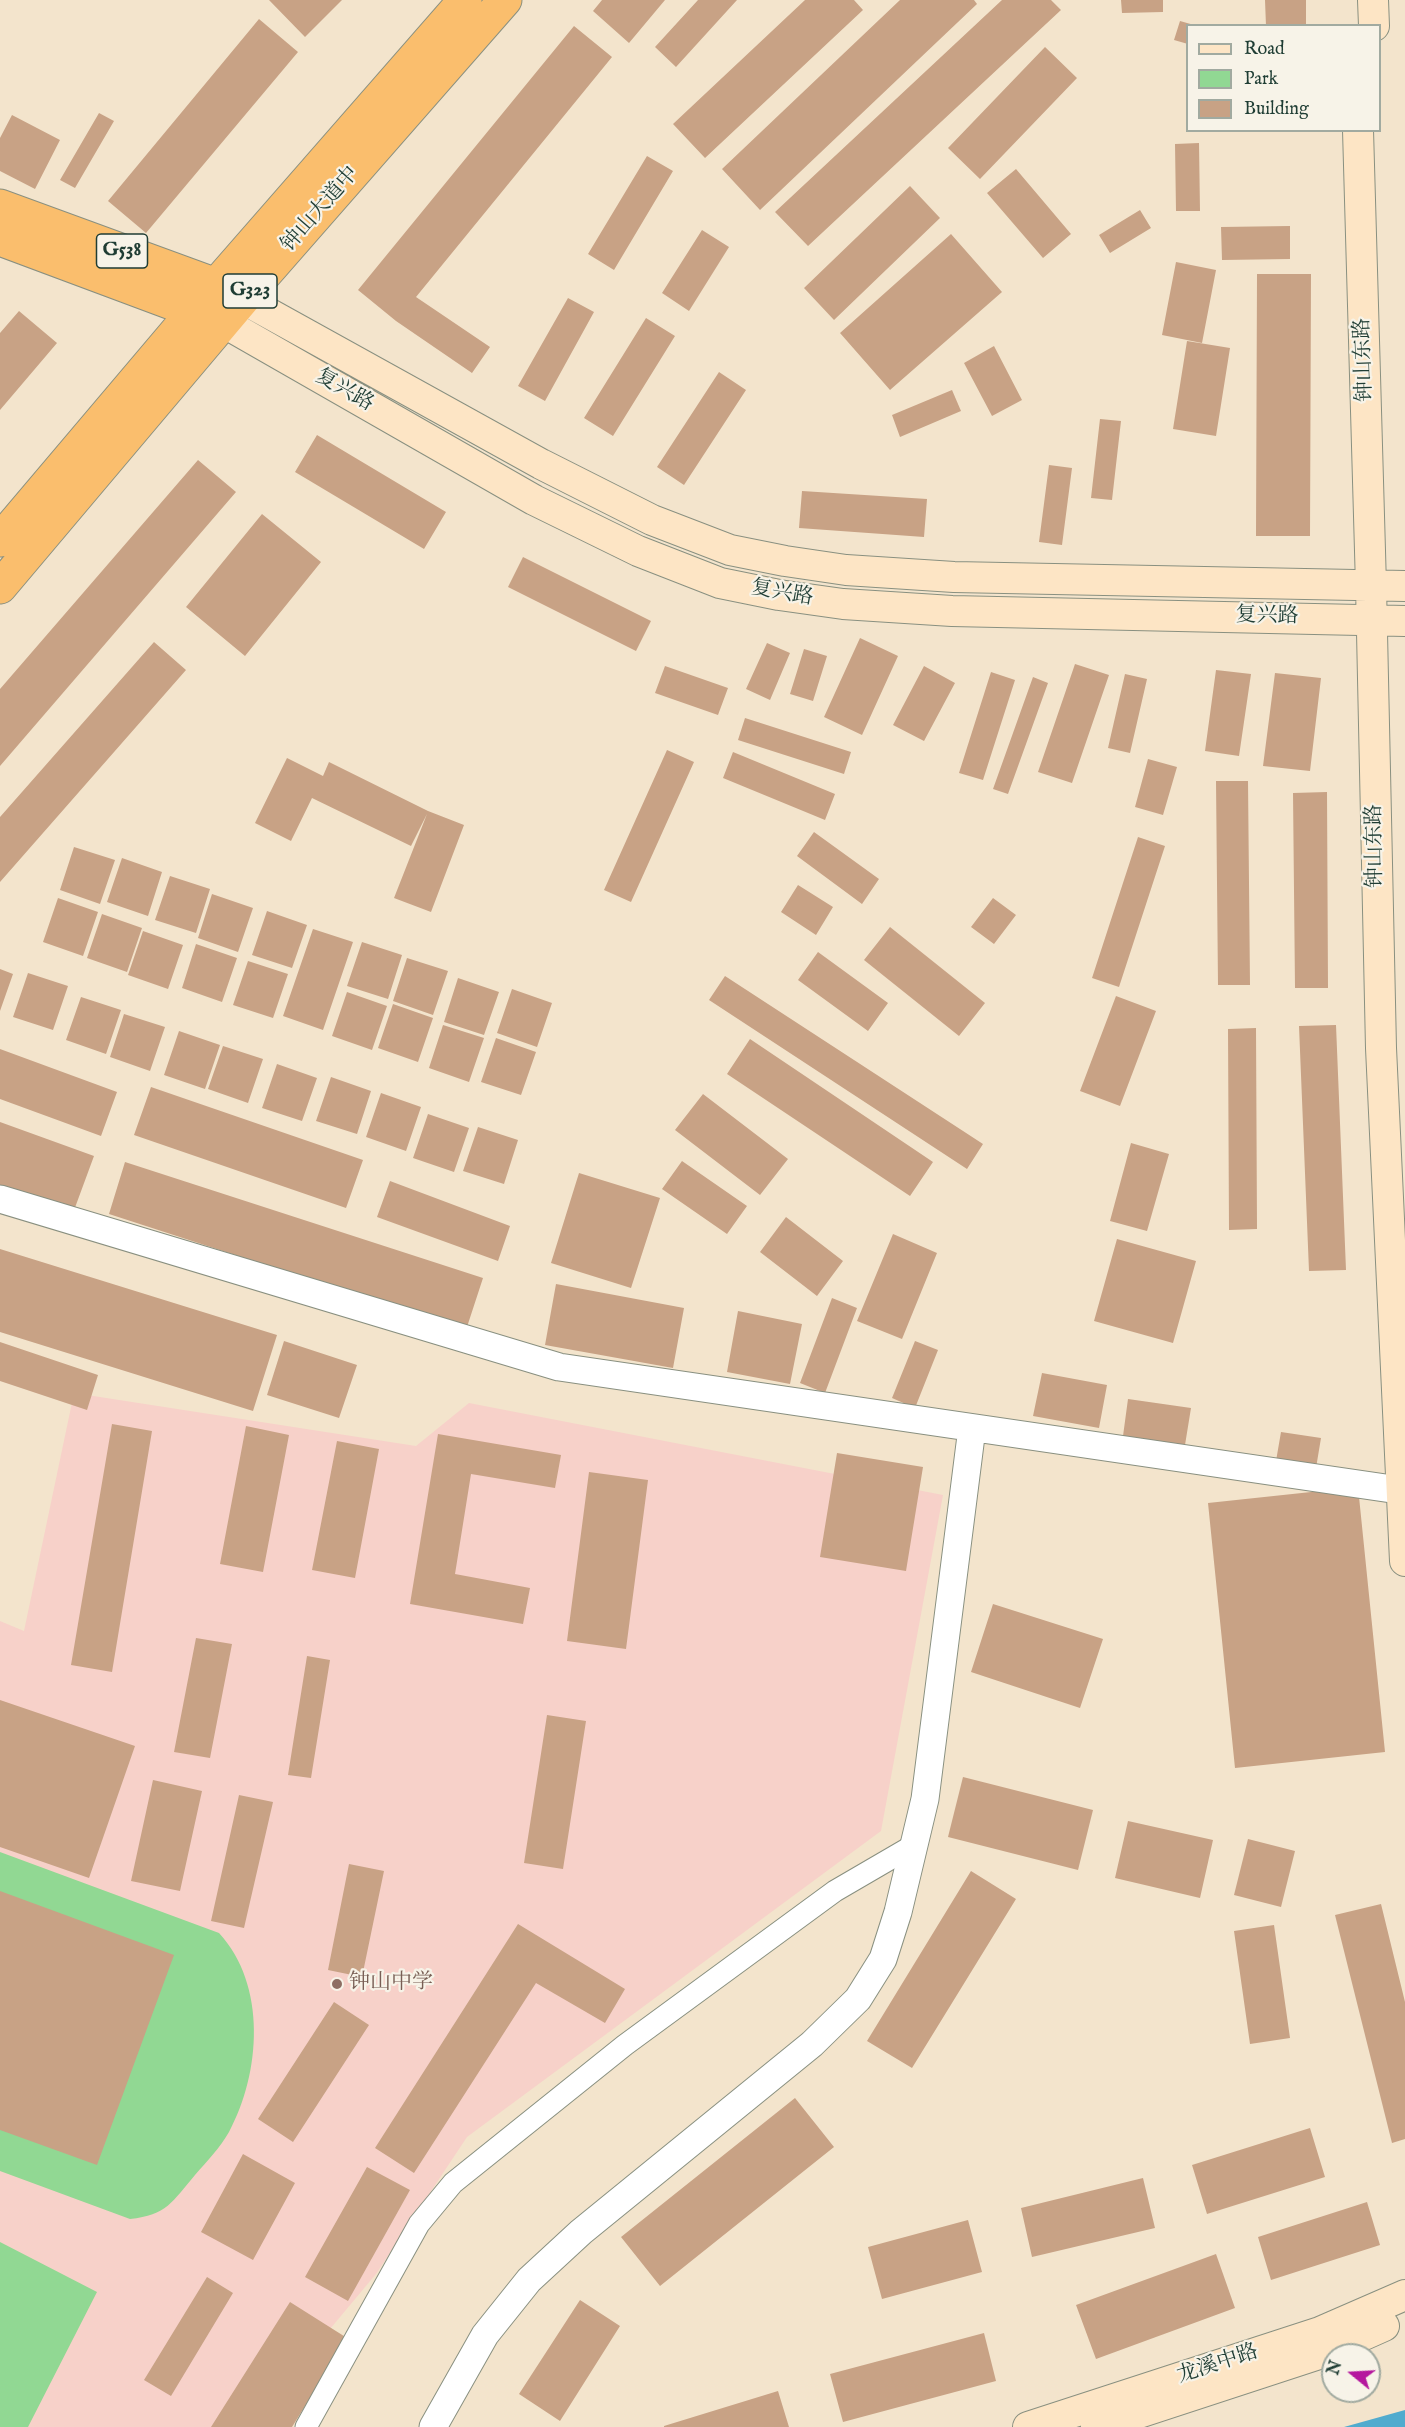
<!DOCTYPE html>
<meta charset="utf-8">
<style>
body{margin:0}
#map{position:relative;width:1405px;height:2427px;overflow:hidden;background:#f3e4cc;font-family:"IM FELL English",serif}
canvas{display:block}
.legend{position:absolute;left:1186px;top:24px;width:195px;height:108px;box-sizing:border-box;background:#f7f3e8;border:2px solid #a1aaa0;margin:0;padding:8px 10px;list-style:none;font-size:18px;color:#1f3d34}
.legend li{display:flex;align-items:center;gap:12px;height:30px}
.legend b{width:30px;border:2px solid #a1aaa0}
.north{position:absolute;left:1321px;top:2343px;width:60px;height:60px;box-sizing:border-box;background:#f7f3e8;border:2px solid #a1aaa0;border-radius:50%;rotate:288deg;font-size:16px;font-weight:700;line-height:24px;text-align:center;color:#1f3d34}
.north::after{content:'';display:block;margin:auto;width:21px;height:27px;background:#b5179e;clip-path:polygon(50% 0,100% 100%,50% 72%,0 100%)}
</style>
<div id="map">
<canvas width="1405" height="2427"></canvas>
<ul class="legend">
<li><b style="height:8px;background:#fde5c5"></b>Road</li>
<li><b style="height:16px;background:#91d893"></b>Park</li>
<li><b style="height:16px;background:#c8a285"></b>Building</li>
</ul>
<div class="north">N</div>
</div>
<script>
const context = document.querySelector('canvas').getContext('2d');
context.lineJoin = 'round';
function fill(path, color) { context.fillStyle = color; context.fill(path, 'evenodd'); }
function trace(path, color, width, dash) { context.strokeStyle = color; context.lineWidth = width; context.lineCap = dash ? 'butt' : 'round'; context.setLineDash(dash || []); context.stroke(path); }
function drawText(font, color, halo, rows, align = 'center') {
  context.font = font + ' "IM FELL English","Noto Serif SC",serif'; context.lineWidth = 4.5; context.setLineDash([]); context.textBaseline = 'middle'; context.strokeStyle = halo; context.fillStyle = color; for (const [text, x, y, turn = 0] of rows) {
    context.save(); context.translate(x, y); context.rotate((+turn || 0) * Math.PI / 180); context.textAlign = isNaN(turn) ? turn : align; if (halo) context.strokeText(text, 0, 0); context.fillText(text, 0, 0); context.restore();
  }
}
fill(new Path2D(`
 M74,1393L416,1446L469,1403L943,1495L881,1831L467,2137L376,2274L330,2329L276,2427H0V1621L24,1631Z`), '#f7d1c9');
fill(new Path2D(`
 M0,1852L219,1933C267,1985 261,2073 229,2132C220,2148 207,2161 195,2175C172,2202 167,2215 130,2219L0,2171Z
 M0,2242L97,2292L28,2427H0Z`), '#91d893');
fill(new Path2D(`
 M1405,2410V2427H1344Z`), '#50abce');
fill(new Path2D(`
 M269,0H342L305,37Z
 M602,0H665L629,43L593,11Z
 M698,0H737L676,67L655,47Z
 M805,0H854L863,10L705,158L673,124Z
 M900,0H974L977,4L760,210L722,169Z
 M1002,0H1051L1061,10L808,246L775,212Z
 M1121,0H1163V12L1122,13Z
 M1265,0H1306V26H1266Z
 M259,19L298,52L146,233L108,201Z
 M1180,21L1194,25L1188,26V44L1174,40Z
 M574,26L612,57L416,297L490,347L472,373L396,321L358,290Z
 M1045,47L1077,78L980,179L948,148Z
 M99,113L114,121L75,188L60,180Z
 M12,115L60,140L35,189L0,171V138Z
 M1199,143L1200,211H1176L1175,144Z
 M647,156L673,171L614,270L588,254Z
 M1016,169L1071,234L1043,258L987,193Z
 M910,186L940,218L834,320L804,288Z
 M1140,210L1151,228L1110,253L1099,235Z
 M1290,226V259L1222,260L1221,227Z
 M702,230L729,247L689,311L662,293Z
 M951,234L1002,292L890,390L840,333Z
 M1176,262L1216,270L1202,343L1162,335Z
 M1257,274H1311L1310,536H1256Z
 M568,298L594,312L545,401L518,386Z
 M19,311L57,343L0,410V333Z
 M646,318L675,336L613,436L584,418Z
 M1187,341L1230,348L1216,436L1173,429Z
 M994,346L1022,400L992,416L964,363Z
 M719,372L746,390L684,485L657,467Z
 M952,390L961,411L900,437L892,415Z
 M1100,419L1121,421L1112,500L1091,498Z
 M317,435L446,512L424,549L295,472Z
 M198,460L236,492L0,766V689Z
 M1049,465L1072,468L1062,545L1039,542Z
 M802,491L927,499L924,537L799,528Z
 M262,514L321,562L245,656L186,607Z
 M523,557L651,621L636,651L508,587Z
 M860,638L898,656L862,735L824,717Z
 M154,642L186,670L0,882V817Z
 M767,643L790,653L770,700L746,689Z
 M804,649L827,656L813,701L790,694Z
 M1075,664L1109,675L1072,783L1038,772Z
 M665,666L728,688L718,715L655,693Z
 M924,666L955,683L924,741L893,725Z
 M1216,670L1251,674L1239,756L1205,751Z
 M991,672L1015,680L983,780L959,773Z
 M1275,673L1321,678L1310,771L1263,766Z
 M1125,674L1147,679L1130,753L1108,748Z
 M1033,677L1048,683L1008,794L993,789Z
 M745,718L851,752L844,774L738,740Z
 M667,750L694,762L631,902L604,890Z
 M733,752L835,794L825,820L723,778Z
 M287,758L323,776L329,762L428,811L464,825L431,912L394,898L427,814L411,846L312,798L291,841L255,823Z
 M1148,759L1177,767L1163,815L1135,807Z
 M1216,781H1248L1250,985H1218Z
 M1327,792L1328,988H1295L1293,793Z
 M814,832L879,879L862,904L797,856Z
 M1138,837L1165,846L1119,987L1092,978Z
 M74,847L115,860L100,904L60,890Z
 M122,858L162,872L148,916L107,902Z
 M170,876L210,889L196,933L155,920Z
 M798,885L833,907L816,935L781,912Z
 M212,894L253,908L238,952L198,938Z
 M58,898L98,912L83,956L43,942Z
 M993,898L1016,915L994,944L971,927Z
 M267,911L307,925L292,968L252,955Z
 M102,914L142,928L127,972L87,958Z
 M890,927L985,1003L959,1036L864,960Z
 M313,929L353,942L323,1030L283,1016Z
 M143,931L183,945L168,989L128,975Z
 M362,942L402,955L388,999L347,986Z
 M196,944L237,958L222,1002L182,988Z
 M818,952L888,1003L868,1031L798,980Z
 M407,958L448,971L433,1015L393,1001Z
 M248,961L288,974L273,1018L233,1005Z
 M0,969L13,974L0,1011Z
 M28,973L68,986L53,1030L13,1017Z
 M725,976L983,1144L967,1169L709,1000Z
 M458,978L499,992L484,1035L444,1022Z
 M512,989L552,1003L537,1047L497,1033Z
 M347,992L387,1006L372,1050L332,1036Z
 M1116,996L1156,1011L1120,1106L1080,1091Z
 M81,997L121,1010L106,1054L66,1040Z
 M393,1004L433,1018L418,1062L378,1048Z
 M124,1014L165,1027L150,1071L110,1057Z
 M443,1025L484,1038L469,1082L429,1068Z
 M1336,1025L1346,1270L1309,1271L1299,1026Z
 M1256,1028L1257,1229L1229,1230L1228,1029Z
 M179,1031L220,1045L205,1089L164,1075Z
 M496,1038L536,1052L521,1095L481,1082Z
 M750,1039L933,1162L910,1196L727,1074Z
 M223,1046L263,1059L248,1103L208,1089Z
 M0,1049L117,1092L101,1136L0,1099Z
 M277,1064L317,1078L302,1121L262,1108Z
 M331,1077L371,1091L357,1134L316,1121Z
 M151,1087L363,1160L346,1208L134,1135Z
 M381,1093L421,1107L406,1151L366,1137Z
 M703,1094L788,1159L760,1195L675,1130Z
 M428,1114L469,1128L454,1172L413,1158Z
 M0,1122L94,1156L73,1213L0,1187Z
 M478,1127L518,1140L504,1184L463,1171Z
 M1131,1143L1169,1154L1147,1231L1110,1221Z
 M682,1161L747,1206L727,1234L662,1189Z
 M125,1162L483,1278L466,1330L109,1214Z
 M579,1173L660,1198L631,1288L551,1263Z
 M390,1181L510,1226L498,1261L377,1217Z
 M786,1217L843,1261L817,1296L760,1252Z
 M893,1234L937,1253L902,1339L857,1321Z
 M1117,1239L1196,1261L1173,1343L1094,1321Z
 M0,1249L277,1335L253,1411L0,1332Z
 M556,1284L684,1308L673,1368L545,1345Z
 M832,1298L857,1308L825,1393L800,1383Z
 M738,1311L802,1324L790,1384L727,1372Z
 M284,1341L357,1365L339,1418L267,1395Z
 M915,1341L938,1350L915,1408L892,1398Z
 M0,1342L98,1375L87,1410L0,1381Z
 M1042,1373L1107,1385L1099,1428L1033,1416Z
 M1128,1399L1191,1408L1185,1445L1123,1436Z
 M112,1424L152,1431L112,1672L71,1665Z
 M246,1426L289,1435L263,1572L220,1564Z
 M1281,1432L1321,1438L1316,1468L1276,1461Z
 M438,1434L561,1455L555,1488L471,1474L455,1574L530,1588L523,1624L410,1604Z
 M337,1441L379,1449L355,1578L312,1570Z
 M837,1453L923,1467L906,1571L820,1557Z
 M589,1472L648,1480L626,1649L567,1641Z
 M1358,1487L1385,1752L1235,1768L1208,1503Z
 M993,1604L1103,1639L1080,1708L971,1672Z
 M196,1638L232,1644L210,1758L174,1752Z
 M307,1656L330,1660L311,1778L288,1775Z
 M0,1700L135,1746L89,1878L0,1847Z
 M547,1715L586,1721L563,1869L524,1863Z
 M963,1777L1093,1810L1078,1870L948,1837Z
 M153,1780L202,1791L180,1891L131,1881Z
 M239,1795L273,1802L244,1928L211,1921Z
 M1128,1821L1213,1840L1200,1898L1115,1878Z
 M1248,1839L1295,1851L1281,1907L1234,1895Z
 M349,1864L384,1871L362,1977L328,1970Z
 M971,1871L1016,1899L912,2068L867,2041Z
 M0,1891L174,1955L97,2165L0,2130Z
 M1381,1904L1405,2002V2139L1392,2143L1335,1915Z
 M518,1924L625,1989L605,2023L536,1983L414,2173L375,2148Z
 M1274,1925L1290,2038L1250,2044L1234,1931Z
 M334,2002L369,2025L293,2142L258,2119Z
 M795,2098L834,2147L660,2286L621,2237Z
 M1310,2128L1325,2177L1207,2214L1192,2165Z
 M243,2154L295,2183L253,2260L201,2232Z
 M367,2167L410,2190L348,2301L305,2277Z
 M1143,2178L1155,2228L1032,2257L1021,2208Z
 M1367,2202L1380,2245L1271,2280L1258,2237Z
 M968,2220L982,2272L882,2299L868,2247Z
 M1216,2254L1235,2308L1096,2359L1076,2305Z
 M207,2277L233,2293L171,2396L144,2380Z
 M580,2300L620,2326L560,2421L519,2394Z
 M290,2302L347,2338L292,2427H211Z
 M984,2333L996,2381L843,2422L830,2374Z
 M778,2391L789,2427H664V2426Z`), '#c8a285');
const minor = new Path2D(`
 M306,2427L419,2224L453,2183L625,2045L835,1891L914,1845`);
const tertiary = new Path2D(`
 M0,1199L559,1367L1405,1491
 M433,2427L485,2335L529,2280L581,2232L812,2044L858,1999L883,1959L898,1912L925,1799L972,1428`);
const secondary = new Path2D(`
 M1373,0L1374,26
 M1358,130L1371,586L1381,1048L1405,1561
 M243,299L541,464L652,520L730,550L785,561L846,570L954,577L1405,586
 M223,322L534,500L638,551L720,583L779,595L843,604L952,611L1405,621
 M1028,2427L1320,2332L1405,2295
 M1096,2427L1328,2351L1384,2326`);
const trunk = new Path2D(`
 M0,206L216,285L233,294
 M0,239L212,318
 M0,540L216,285L465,0
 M0,587L243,299L505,0`);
trace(minor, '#899080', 23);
trace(tertiary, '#899080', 29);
trace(secondary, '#899080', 32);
trace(trunk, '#899080', 35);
trace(minor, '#fff', 21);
trace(tertiary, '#fff', 27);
trace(secondary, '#fde5c5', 30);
trace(trunk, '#fabe6d', 33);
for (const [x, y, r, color] of [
 [337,1984,6,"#8d6e63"]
]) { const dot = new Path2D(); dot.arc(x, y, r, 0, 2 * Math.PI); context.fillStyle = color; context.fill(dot); trace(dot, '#f7f3e8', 2); }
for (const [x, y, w] of [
 [122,251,51],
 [250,291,54]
]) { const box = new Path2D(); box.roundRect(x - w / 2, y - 17, w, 34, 4.5); context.fillStyle = '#f7f3e8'; context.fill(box); trace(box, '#1f3d34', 1.5); }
drawText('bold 20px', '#1f3d34', null, [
 ["G538",122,251],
 ["G323",250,291]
]);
drawText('21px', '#1f3d34', '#f7f3e8', [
 ["钟山大道中",321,210,-49],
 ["钟山东路",1365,360,-92],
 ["复兴路",344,391,30],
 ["复兴路",782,594,10],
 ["复兴路",1267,617,1],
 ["钟山东路",1376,846,-91],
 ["龙溪中路",1218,2365,-18]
]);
drawText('21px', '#785e54', '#f7f3e8', [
 ["钟山中学",349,1984]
], 'left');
</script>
